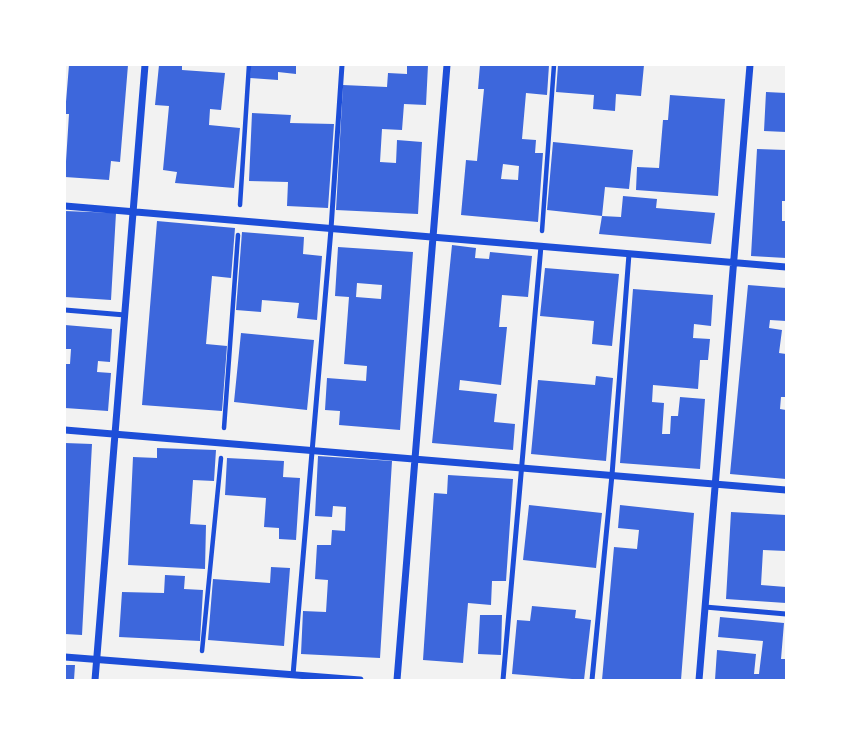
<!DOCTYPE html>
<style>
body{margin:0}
#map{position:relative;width:851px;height:745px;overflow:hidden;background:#f2f2f2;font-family:"Nunito Sans",sans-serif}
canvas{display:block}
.frame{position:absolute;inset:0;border:66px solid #fff;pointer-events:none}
</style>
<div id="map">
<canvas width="851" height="745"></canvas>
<div class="frame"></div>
</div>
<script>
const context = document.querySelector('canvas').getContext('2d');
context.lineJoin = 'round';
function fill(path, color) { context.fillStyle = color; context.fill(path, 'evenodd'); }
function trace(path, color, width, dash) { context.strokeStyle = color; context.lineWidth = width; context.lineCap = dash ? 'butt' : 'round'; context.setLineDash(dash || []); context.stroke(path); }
fill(new Path2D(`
 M69,65H128L120,162L111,161L109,180L65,177L69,114H65Z
 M159,65H182V70L225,73L221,110L210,109L209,125L240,128L234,188L175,183L177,172L163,170L169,106L155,105Z
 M251,65H296V74L278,72V80L250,78Z
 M407,65H428L426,105L404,104L402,130L382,129L380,162L396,163L397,140L422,142L418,214L336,210L343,85L387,87L388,73L407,74Z
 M480,65H549L547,95L526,93L522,139L536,140L535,153H543L538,222L461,215L466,160L477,161L484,89H478ZM503,164L519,166L518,180L501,179Z
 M558,65H644L641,96L616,94L615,111L593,109L594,95L556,92Z
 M766,92L786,93V132L764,131Z
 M670,95L725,99L718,196L636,190L637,167L659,168L663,120H668Z
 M252,113L291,115L290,123L334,124L328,208L287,206L288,182L249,181Z
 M553,142L633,150L629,189L605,187L602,216L621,217L623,196L657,199L656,208L715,213L711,244L599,234L602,216L547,210Z
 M757,149L786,150V201H782V221H786V258L751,256Z
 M65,211L116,213L111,300L65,297Z
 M157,221L235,228L231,278L212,276L206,344L227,346L222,411L142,405Z
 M242,232L304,237L303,254L322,256L317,320L297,318L299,303L262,300L261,312L236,310Z
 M452,245L476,248L475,258L489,259L490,252L532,256L528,297L502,295L499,327H507L501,385L460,380L459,390L497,394L494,422L515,424L513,450L432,443Z
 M338,247L413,252L400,430L339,425L340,411L325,410L327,378L366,381L367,366L344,364L349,297L335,296ZM357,283L382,285L381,299L356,297Z
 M545,268L619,274L612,346L592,344L594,321L540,316Z
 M748,285L786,288V321L770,320L769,328L782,330L779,353L786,354V397H781L780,409L786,410V479L730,474Z
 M633,289L713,295L711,326L694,324L693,338L710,339L708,360H700L698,389L653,385L652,402L664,403L662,434H670L671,416H678L680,397L705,399L700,469L620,463Z
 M65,325L112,329L110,362L98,361L97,372L111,373L108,411L65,408V364H70L71,349H65Z
 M241,333L314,340L307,410L234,402Z
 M596,376L613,378L606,461L531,454L538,380L595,385Z
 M65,443L92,444L82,635L65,634Z
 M157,448L216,450L214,481L193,480L190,524L206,525L205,569L128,565L133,457L157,458Z
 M318,456L392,461L380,658L301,654L303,611L326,612L328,580L315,579L317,545H331L332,530L345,531L346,507L333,506L332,517L315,516Z
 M227,458L284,461L283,477L300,478L296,540L279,539V528L264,527L266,498L225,495Z
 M448,475L513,479L506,581H492L491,605L468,603L463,663L423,660L434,493L447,494Z
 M529,505L602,513L596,568L523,560Z
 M620,505L694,513L681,680H602L614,547L637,549L639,530L618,528Z
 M731,512L786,515V551L763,550L761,585L786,587V603L726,599Z
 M271,567L290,568L284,646L208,640L213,579L270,583Z
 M165,575L185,576L184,589L203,590L200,641L119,637L122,592L164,593Z
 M532,606L576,610L575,618L591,620L584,680L512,674L517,620L530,621Z
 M480,615H502L501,655L478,654Z
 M720,617L784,623L781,659H786V680H715L717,650L756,654L754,674H759L763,641L718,637Z
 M65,665H75L74,680H65Z`), '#3d67dc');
trace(new Path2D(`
 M240,205L249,65
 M542,231L554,65
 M224,428L238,235
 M202,651L221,458`), '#1d4ed8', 4.5);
trace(new Path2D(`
 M65,310L125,315
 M705,607L786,614
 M293,675L331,229L342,65
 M503,680L541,246
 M592,680L612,475L629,254`), '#1d4ed8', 5);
trace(new Path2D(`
 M65,206L786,267
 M65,430L786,490
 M65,657L360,680
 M95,680L145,65
 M397,680L447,65
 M699,680L750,65`), '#1d4ed8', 7);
</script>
